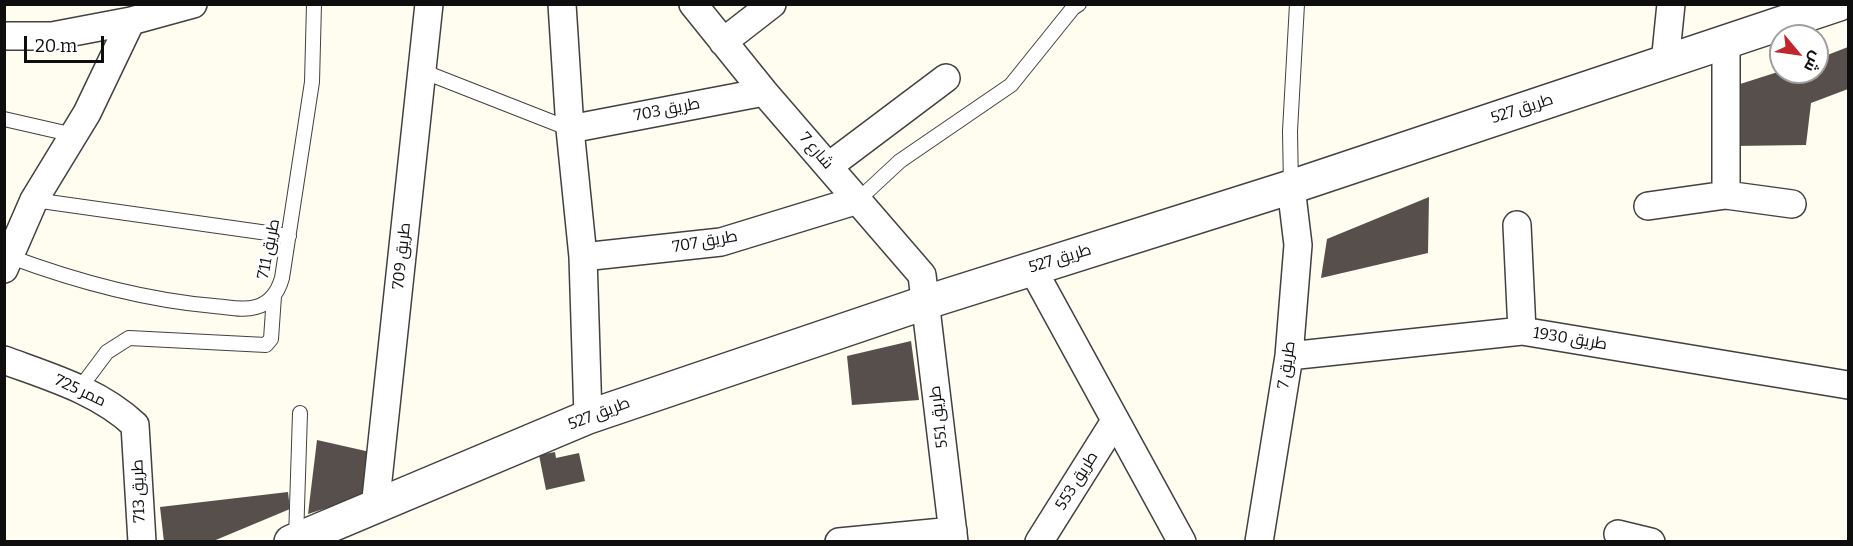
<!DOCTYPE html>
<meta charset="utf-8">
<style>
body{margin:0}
#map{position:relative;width:1853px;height:546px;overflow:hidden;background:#fffcf0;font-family:Bitter,Cairo,serif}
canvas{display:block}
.frame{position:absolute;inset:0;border:6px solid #0e0e0e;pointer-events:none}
.north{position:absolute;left:1769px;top:24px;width:60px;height:60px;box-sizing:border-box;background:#fff;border:2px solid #9f9f9f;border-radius:50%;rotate:119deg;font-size:16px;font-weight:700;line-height:24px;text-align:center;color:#0e0e0e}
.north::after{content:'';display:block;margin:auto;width:21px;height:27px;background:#be272e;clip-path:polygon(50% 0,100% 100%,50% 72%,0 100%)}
.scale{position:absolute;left:24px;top:36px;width:80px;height:27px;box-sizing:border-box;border:3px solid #0e0e0e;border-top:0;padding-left:8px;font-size:18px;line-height:21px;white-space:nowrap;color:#0e0e0e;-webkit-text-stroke:4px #fff;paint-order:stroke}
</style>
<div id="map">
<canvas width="1853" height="546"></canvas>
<div class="frame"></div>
<div class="north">ش</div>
<div class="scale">20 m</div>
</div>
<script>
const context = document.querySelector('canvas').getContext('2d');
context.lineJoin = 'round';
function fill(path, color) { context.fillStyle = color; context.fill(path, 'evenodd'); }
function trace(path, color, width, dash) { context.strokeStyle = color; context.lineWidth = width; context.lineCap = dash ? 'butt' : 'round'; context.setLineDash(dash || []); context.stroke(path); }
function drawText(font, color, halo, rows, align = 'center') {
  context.font = font + ' Bitter,Cairo,serif'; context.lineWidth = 6; context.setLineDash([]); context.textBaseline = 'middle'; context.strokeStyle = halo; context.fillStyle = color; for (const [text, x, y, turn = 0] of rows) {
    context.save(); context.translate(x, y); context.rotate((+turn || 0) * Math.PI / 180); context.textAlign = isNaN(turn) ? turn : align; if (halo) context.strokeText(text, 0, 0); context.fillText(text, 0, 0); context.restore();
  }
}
fill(new Path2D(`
 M1848,47V89L1811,103L1806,145L1733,146L1737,85L1781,71L1817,72V59Z
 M1429,197L1428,253L1321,278L1327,239Z
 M911,341L919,400L852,405L847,356Z
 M317,440L379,454L373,493L308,514Z
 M555,452L556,458L579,453L585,481L546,490L539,455Z
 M288,492L290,509L211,542H164L160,507Z`), '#574f4b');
const service = new Path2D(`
 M422,71L570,129
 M4,119L74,135
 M1291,187L1290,131L1297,4
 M34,200L289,236
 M858,200L900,161L1011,85L1073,8L1079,4
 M8,256C75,281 143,300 214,306C228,307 243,311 256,307C271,303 278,292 282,278L312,82L314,4
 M80,388L107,352L129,338L266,345L271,339L274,296
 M296,539L300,413`);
const minor = new Path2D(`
 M562,4L570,129L583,257L588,417
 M693,4L764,92L922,275L954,542
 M4,36H52L131,21L193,4
 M723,42L772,4
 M1665,63L1671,4
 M570,129L764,92
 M829,166L946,78
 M1726,195V42
 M1648,206L1726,195L1792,204
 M1517,225L1522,331
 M583,257L721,242L858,200
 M1032,268L1182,542
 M4,269L34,200L87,113L131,21
 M1289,356L1522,331L1848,385
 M4,360C50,377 99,391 135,425L142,542
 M375,508L429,4
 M1618,534L1651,542
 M839,542L953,531
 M1039,542L1115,421
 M1259,542L1289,356L1298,245L1291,187`);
const tertiary = new Path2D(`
 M291,542L588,417L927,302L1291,187L1839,4`);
trace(service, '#414141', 16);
trace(minor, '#414141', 30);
trace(tertiary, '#414141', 36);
trace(service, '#fff', 14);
trace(minor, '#fff', 27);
trace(tertiary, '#fff', 33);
drawText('16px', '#0e0e0e', '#fff', [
 ["طريق 527",1522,109,-18],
 ["طريق 703",667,110,-11],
 ["شارع 7",816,151,49],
 ["طريق 707",705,242,-10],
 ["طريق 711",269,249,-79],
 ["طريق 709",402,256,-84],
 ["طريق 527",1060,259,-17],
 ["طريق 1930",1570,339,9],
 ["طريق 7",1287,365,-82],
 ["ممر 725",80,391,25],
 ["طريق 527",599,414,-21],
 ["طريق 551",939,417,-97],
 ["طريق 553",1077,481,-58],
 ["طريق 713",139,491,-92]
]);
</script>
